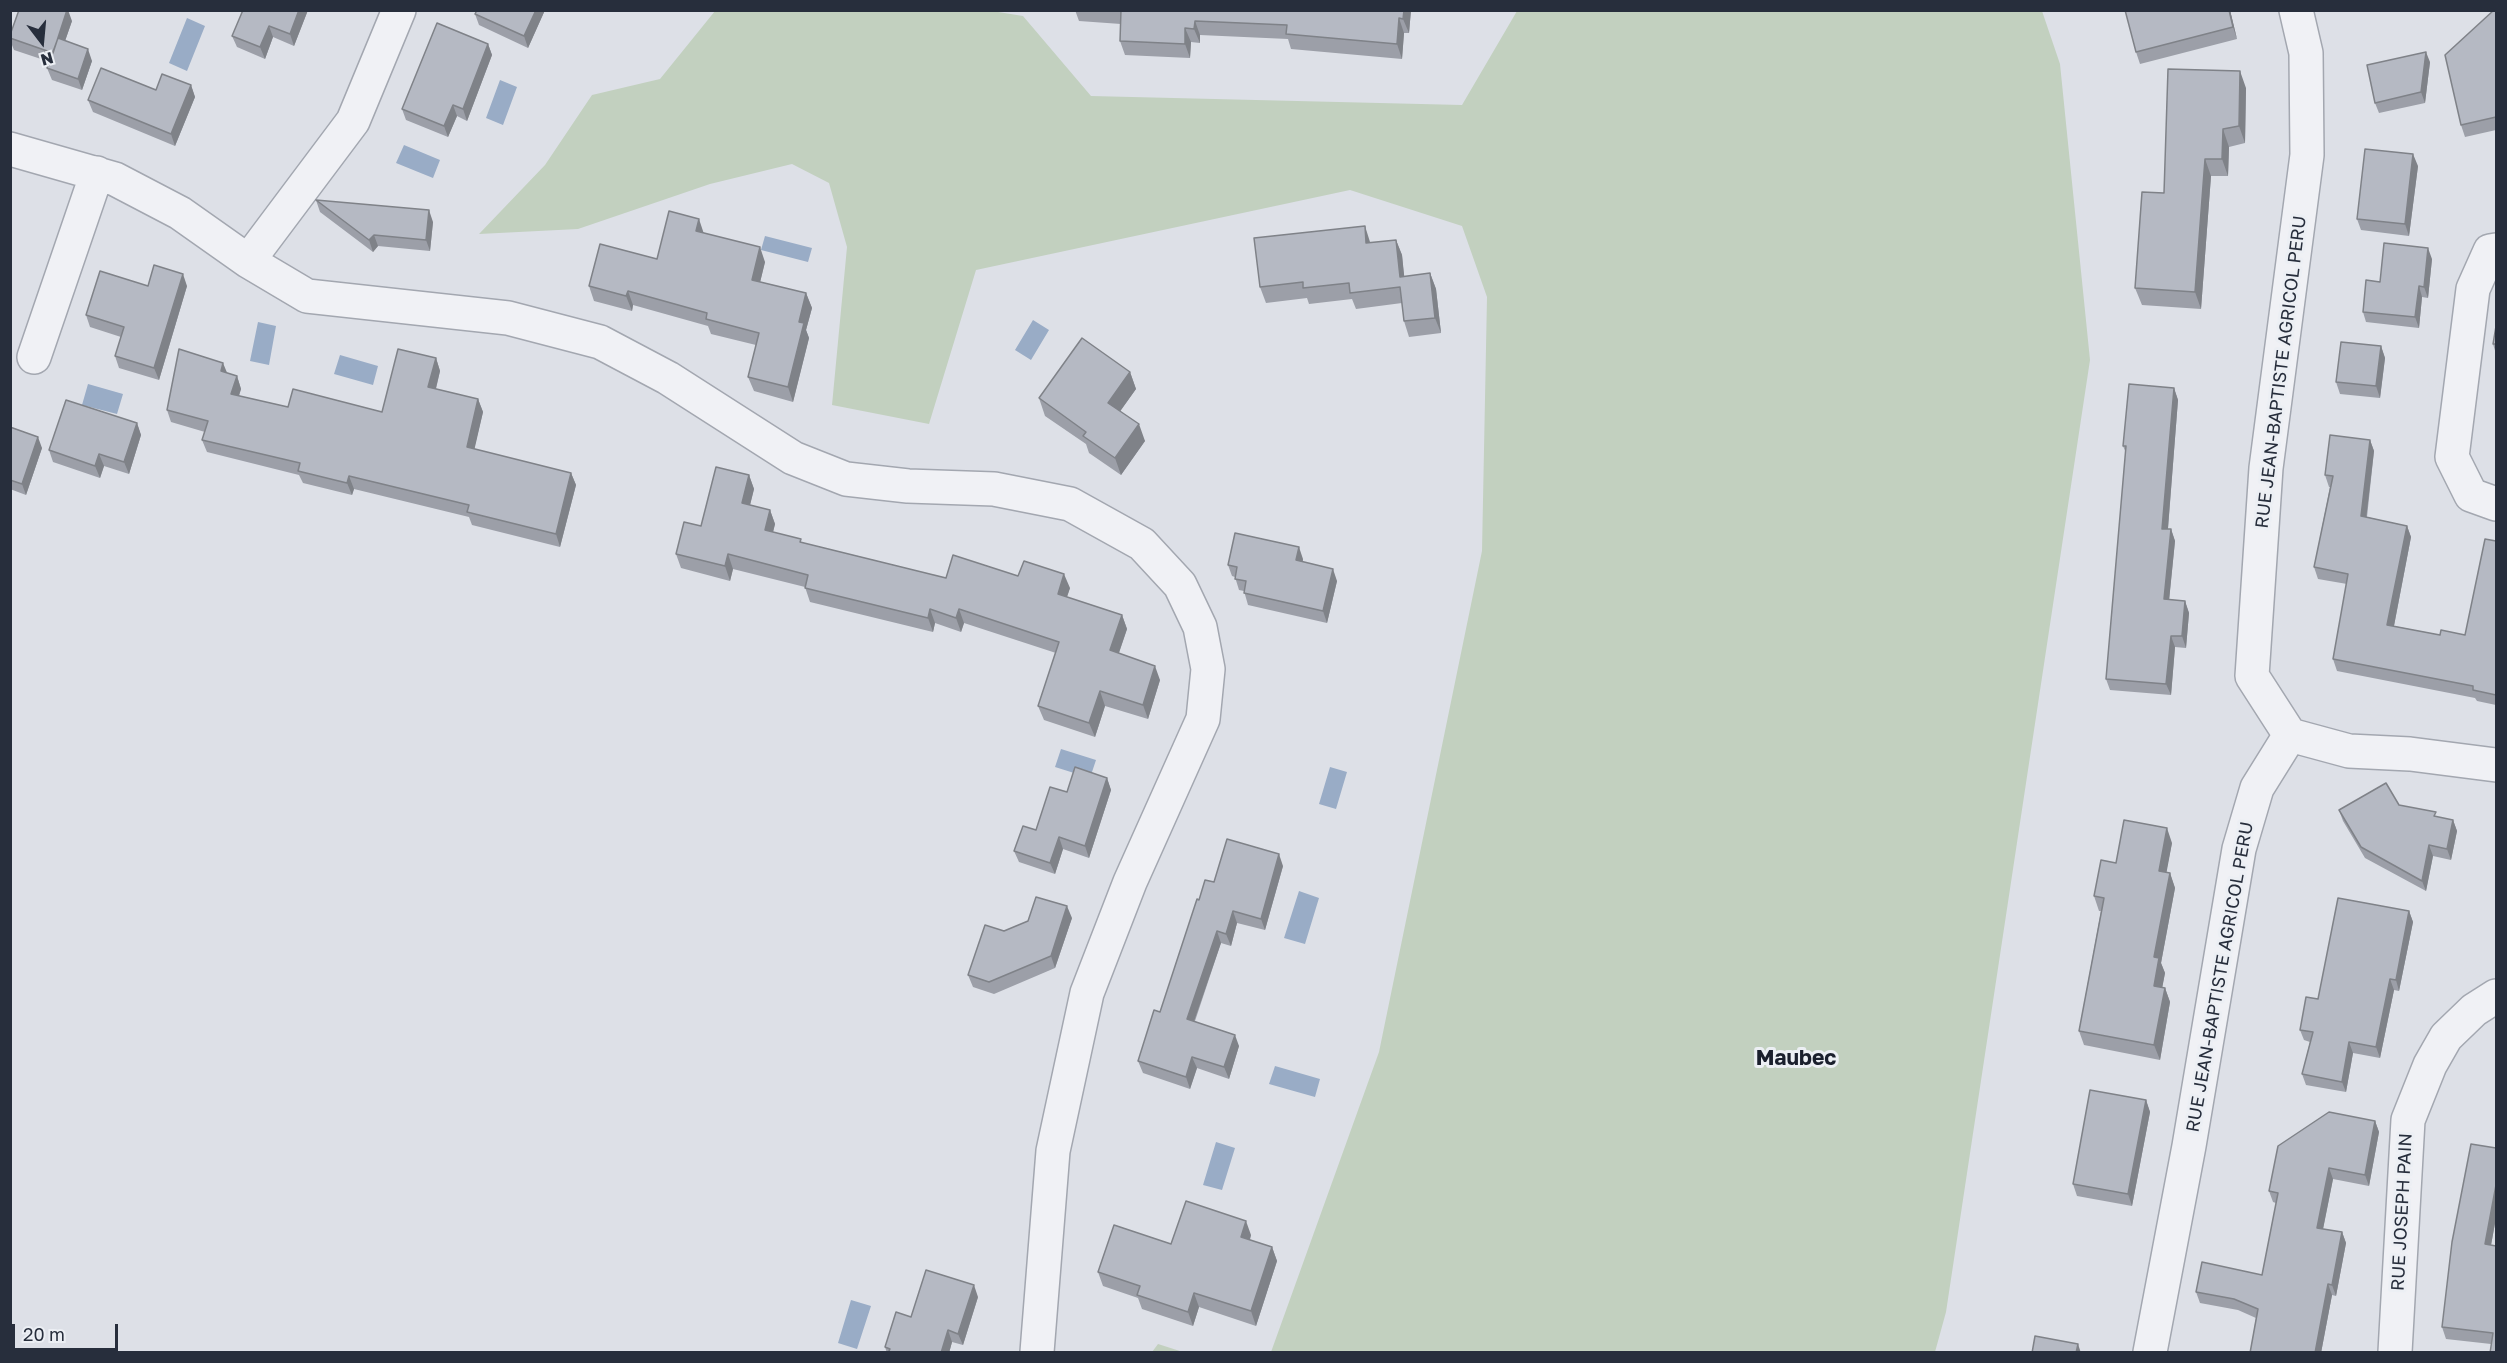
<!DOCTYPE html>
<style>
body{margin:0}
#map{position:relative;width:2507px;height:1363px;overflow:hidden;background:#dde0e7;font-family:"Golos Text",sans-serif}
canvas{display:block}
.frame{position:absolute;inset:0;border:12px solid #272e3c;pointer-events:none}
.north{position:absolute;left:12px;top:12px;width:60px;height:60px;-webkit-text-stroke:4px #eceff4;paint-order:stroke;rotate:164deg;font-size:16px;font-weight:700;line-height:24px;text-align:center;color:#272e3c}
.north::after{content:'';display:block;margin:auto;width:21px;height:27px;background:#272e3c;clip-path:polygon(50% 0,100% 100%,50% 72%,0 100%)}
.scale{position:absolute;left:12px;top:1324px;width:106px;height:27px;box-sizing:border-box;border:3px solid #272e3c;border-top:0;padding-left:8px;font-size:18px;line-height:21px;white-space:nowrap;color:#272e3c;-webkit-text-stroke:4px #eceff4;paint-order:stroke}
</style>
<div id="map">
<canvas width="2507" height="1363"></canvas>
<div class="frame"></div>
<div class="north">N</div>
<div class="scale">20 m</div>
</div>
<script>
const context = document.querySelector('canvas').getContext('2d');
context.lineJoin = 'round';
function fill(path, color) { context.fillStyle = color; context.fill(path, 'evenodd'); }
function trace(path, color, width, dash) { context.strokeStyle = color; context.lineWidth = width; context.lineCap = dash ? 'butt' : 'round'; context.setLineDash(dash || []); context.stroke(path); }
function drawText(font, color, halo, rows, align = 'center') {
  context.font = font + ' "Golos Text",sans-serif'; context.lineWidth = 6; context.setLineDash([]); context.textBaseline = 'middle'; context.strokeStyle = halo; context.fillStyle = color; for (const [text, x, y, turn = 0] of rows) {
    context.save(); context.translate(x, y); context.rotate((+turn || 0) * Math.PI / 180); context.textAlign = isNaN(turn) ? turn : align; if (halo) context.strokeText(text, 0, 0); context.fillText(text, 0, 0); context.restore();
  }
}
fill(new Path2D(`
 M992,11L1023,16L1091,96L1462,105L1517,11H2042L2060,64L2090,360L1946,1312L1935,1352H1271L1379,1052L1482,551L1487,297L1462,226L1350,190L976,270L929,424L832,405L847,247L829,183L792,164L710,184L578,229L479,234L545,165L592,95L660,79L715,11Z
 M1158,1344L1183,1352H1152Z`), '#c2d0bf');
fill(new Path2D(`
 M187,18L205,26L187,71L169,63Z
 M500,80L517,87L503,125L486,118Z
 M404,145L440,160L433,178L396,163Z
 M765,236L812,248L808,262L761,250Z
 M1033,320L1049,330L1031,360L1015,350Z
 M258,322L276,326L269,365L250,361Z
 M340,355L378,366L373,385L334,374Z
 M88,384L123,394L117,414L82,405Z
 M1061,749L1096,760L1090,778L1055,767Z
 M1330,767L1347,772L1336,809L1319,804Z
 M1299,891L1319,898L1305,944L1284,938Z
 M1275,1066L1320,1079L1315,1097L1269,1084Z
 M1216,1142L1235,1148L1222,1190L1203,1185Z
 M851,1300L871,1306L857,1349L838,1343Z`), '#99acc6');
const minor = new Path2D(`
 M10,149L115,179L180,213L248,261L307,296L508,318L600,342L668,378L793,458L846,479L908,486L994,489L1070,504L1142,544L1180,585L1200,627L1208,669L1203,719L1130,882L1087,993L1053,1151L1037,1352
 M2496,250L2490,251L2473,289L2452,457L2471,495L2496,504
 M248,261L353,121L399,10
 M34,357L97,173
 M2290,735L2252,676L2266,468L2307,155L2306,53L2296,10
 M2290,735L2349,751L2410,754L2496,765
 M2150,1352L2189,1146L2239,849L2257,788L2290,735
 M2395,1352L2408,1120L2430,1065L2446,1037L2474,1010L2496,996`);
trace(minor, '#a3a7b0', 36);
trace(minor, '#f0f1f5', 33);
fill(new Path2D(`
 M243,10H308L294,46L273,37L265,59L237,47L232,36Z
 M545,10L528,48L479,25L475,14Z
 M1075,10H1411L1409,33H1404L1402,59L1291,49L1288,39L1200,35V43L1191,42L1190,58L1125,55L1120,41L1121,24L1079,21Z
 M2125,10H2230L2237,39L2140,64L2136,52Z
 M2496,10V130L2465,137L2461,125Z
 M72,21L65,41L92,61L82,90L52,80L47,68L50,62L14,50L10,40V35Z
 M488,44L492,55L467,121L457,116L448,137L406,120L402,109Z
 M2430,62L2425,103L2379,113L2375,103Z
 M191,85L195,97L175,146L93,112L88,100Z
 M2246,88L2245,143L2229,147L2228,176H2211L2201,309L2142,305L2135,288L2164,193Z
 M2418,166L2409,236L2361,230L2357,219Z
 M316,200L433,222L430,251L378,246L373,252L320,212Z
 M704,233L765,262L760,282L806,293L812,308L806,330L809,338L793,402L754,391L748,377L756,345L711,334L708,326L633,305L632,311L594,301L589,286L657,259Z
 M1396,240L1402,255L1404,277L1430,273L1436,289L1441,333L1409,337L1404,321L1402,303L1356,309L1352,299L1309,304L1307,298L1266,303L1260,287L1370,243Z
 M2432,259L2428,298L2422,297L2419,328L2366,322L2363,312L2380,282Z
 M148,286H187L159,380L119,368L115,356L121,337L90,327L86,315Z
 M2496,326V354L2493,344Z
 M2381,346L2385,358L2380,398L2340,394L2336,382Z
 M436,358L440,371L436,389L478,399L483,412L474,449L571,473L576,485L560,547L472,525L469,517L354,489L352,495L303,483L299,475L207,452L202,440L205,432L171,422L167,410L227,373L237,376L241,389L239,396L288,407L382,412Z
 M1130,372L1136,389L1120,411L1145,441L1121,475L1089,453L1086,444L1045,416L1039,398Z
 M2174,388L2178,400L2168,529H2171L2175,541L2169,600L2185,601L2189,613L2186,648L2175,647L2171,695L2110,690L2106,679L2126,453L2123,446Z
 M137,423L141,435L129,474L104,466L100,478L53,462L49,450Z
 M10,427L42,448L26,495L10,489Z
 M2370,440L2374,451L2367,517L2407,526L2411,537L2394,626L2440,635H2465L2496,541V705L2477,701L2475,698L2337,671L2333,659L2347,584L2318,579L2314,567L2330,487H2329L2325,475Z
 M749,475L754,489L750,505L770,510L775,524L773,532L803,543L946,578L1018,576L1070,588L1067,597L1122,615L1127,629L1119,653L1160,680L1148,719L1105,706L1095,737L1044,720L1038,706L1056,653L964,623L961,632L935,623L933,632L810,602L805,587L733,569L730,581L681,568L676,554Z
 M1303,559V562L1337,581L1327,623L1248,605L1244,591L1239,590L1235,577L1232,576L1228,565Z
 M1107,778L1111,790L1089,858L1063,849L1055,874L1019,862L1014,851L1036,830L1067,792Z
 M2399,805L2437,817L2453,820L2457,831L2451,860L2433,856L2426,891L2365,858L2343,821L2339,810Z
 M2172,843L2166,872L2170,873L2175,888L2161,963L2165,973L2162,987L2165,988L2170,1002L2160,1060L2084,1045L2079,1031L2101,911H2099L2094,896L2116,863Z
 M1283,866L1265,930L1237,923L1231,946L1221,943L1195,1021L1239,1046L1229,1079L1197,1068L1190,1089L1143,1073L1138,1061L1160,1012L1199,900L1214,882Z
 M2409,911L2413,922L2399,991L2394,990L2380,1058L2353,1053L2346,1092L2306,1085L2302,1074L2310,1042L2304,1040L2300,1030L2318,999Z
 M1072,918L1055,968L994,994L973,987L968,975L1004,931Z
 M2146,1100L2150,1112L2132,1206L2077,1196L2073,1184Z
 M2375,1121L2379,1132L2369,1186L2333,1179L2323,1229L2342,1232L2346,1243L2336,1296L2332,1295L2321,1353H2250L2256,1318L2238,1310L2200,1303L2196,1292L2262,1275L2276,1203L2273,1202L2269,1191Z
 M2496,1218L2491,1245L2496,1353L2491,1344L2446,1339L2442,1327Z
 M1251,1235L1250,1240L1272,1247L1277,1261L1256,1326L1199,1307L1193,1326L1142,1309L1138,1298L1103,1286L1098,1272L1171,1244Z
 M978,1297L963,1345L952,1342L949,1353H887L885,1347L911,1317Z`), '#9c9fa8');
fill(new Path2D(`
 M67,10H68L72,21L57,64L53,53Z
 M299,10H308L294,46L290,34Z
 M536,10H545L528,48L524,36Z
 M1404,10H1411L1409,33L1403,19Z
 M2229,10H2230L2237,39L2233,27Z
 M1399,18L1404,33L1402,59L1397,44Z
 M1195,21L1200,35V43L1194,29Z
 M269,26L273,37L265,59L260,47Z
 M1185,28L1191,42L1190,58L1185,44Z
 M488,44L492,55L467,121L463,109Z
 M88,49L92,61L82,90L78,79Z
 M2426,52L2430,62L2425,103L2421,92Z
 M2240,71L2246,88L2245,143L2239,126Z
 M191,85L195,97L175,146L171,134Z
 M453,105L457,116L448,137L444,126Z
 M2223,129L2229,147L2228,176L2222,159Z
 M2413,154L2418,166L2409,236L2405,224Z
 M2205,159L2211,176L2201,309L2195,292Z
 M429,210L433,222L430,251L426,240Z
 M699,219L704,234L696,231Z
 M1365,226L1370,242L1372,259L1366,243Z
 M374,235L378,246L373,252L369,240Z
 M1396,240L1402,255L1406,293L1400,277Z
 M760,247L765,262L757,295L752,280Z
 M2428,248L2432,259L2428,298L2424,287Z
 M1430,273L1436,289L1441,333L1435,318Z
 M183,274L187,286L159,380L154,368Z
 M2419,286L2422,297L2419,328L2415,317Z
 M628,291L633,305L632,311L626,296Z
 M806,293L812,308L806,330L809,338L793,402L788,387L799,322Z
 M2381,346L2385,358L2380,398L2376,386Z
 M436,358L440,371L433,400L428,387Z
 M223,363L228,375L221,371Z
 M1130,372L1136,389L1114,420L1108,403Z
 M237,376L241,389L235,407L231,394Z
 M2174,388L2178,400L2167,540L2162,529Z
 M478,399L483,412L472,460L467,447Z
 M137,423L141,435L129,474L124,462Z
 M1139,424L1145,441L1121,475L1115,458Z
 M38,437L42,448L26,495L22,484Z
 M2370,440L2374,451L2365,528L2361,516Z
 M99,454L104,466L100,478L95,466Z
 M571,473L576,485L560,547L556,534Z
 M749,475L754,489L747,517L742,503Z
 M349,476L354,489L352,495L347,483Z
 M770,510L775,524L770,544L765,530Z
 M2407,526L2411,537L2392,636L2387,625Z
 M2171,529L2175,541L2168,611L2164,599Z
 M1299,547L1303,559L1300,572L1296,560Z
 M728,554L733,569L730,581L725,566Z
 M1333,569L1337,581L1327,623L1323,611Z
 M1064,574L1070,588L1063,608L1058,594Z
 M2185,601L2189,613L2186,648L2182,636Z
 M930,609L935,623L933,632L928,618Z
 M959,609L964,623L961,632L956,618Z
 M1122,615L1127,629L1115,664L1110,650Z
 M2171,636L2175,647L2171,695L2166,684Z
 M1155,666L1160,680L1148,719L1143,705Z
 M1100,691L1105,706L1095,737L1089,723Z
 M1107,778L1111,790L1089,858L1085,846Z
 M2453,820L2457,831L2451,860L2447,849Z
 M2167,828L2172,843L2164,886L2159,871Z
 M1059,837L1063,849L1055,874L1050,863Z
 M2429,845L2433,856L2426,891L2422,881Z
 M1279,854L1283,866L1265,930L1261,919Z
 M2170,873L2175,888L2161,963L2165,973L2160,1000L2154,986V957Z
 M1067,906L1072,918L1055,968L1051,956Z
 M1233,911L1237,923L1231,946L1226,934Z
 M2409,911L2413,922L2399,991L2396,980Z
 M1217,931L1221,943L1191,1030L1187,1019Z
 M2390,979L2394,990L2380,1058L2376,1047Z
 M2165,988L2170,1002L2160,1060L2154,1045Z
 M1235,1035L1239,1046L1229,1079L1224,1067Z
 M2349,1042L2353,1053L2346,1092L2342,1082Z
 M1192,1057L1197,1068L1190,1089L1186,1077Z
 M2146,1100L2150,1112L2132,1206L2128,1194Z
 M2375,1121L2379,1132L2369,1186L2365,1175Z
 M2329,1168L2333,1179L2321,1239L2317,1228Z
 M2496,1185V1218L2489,1256L2485,1244Z
 M1246,1221L1251,1235L1246,1251L1241,1237Z
 M2342,1232L2346,1243L2336,1296L2332,1285Z
 M1272,1247L1277,1261L1256,1326L1251,1311Z
 M2328,1284L2332,1295L2321,1353H2315Z
 M974,1285L978,1297L963,1345L958,1334Z
 M1194,1293L1199,1307L1193,1326L1188,1312Z
 M948,1330L952,1342L949,1353H941Z
 M2078,1344L2081,1353H2076Z`), '#7f8288');
const building = new Path2D(`
 M19,10H67L53,53L10,38V35Z
 M243,10H299L290,34L269,26L260,47L232,36Z
 M477,10H536L524,36L475,14Z
 M1121,10H1404L1403,19L1399,18L1397,44L1286,34L1287,25L1195,21L1194,29L1185,28V44L1120,41Z
 M2125,10H2229L2233,27L2136,52Z
 M2494,10H2496V117L2461,125L2445,55Z
 M437,23L488,44L463,109L453,105L444,126L402,109Z
 M58,38L88,49L78,79L47,68Z
 M2426,52L2421,92L2375,103L2367,65Z
 M101,68L156,90L162,74L191,85L171,134L88,100Z
 M2168,69L2240,71L2239,126L2223,129L2222,159H2205L2195,292L2135,288L2142,192L2164,193Z
 M2365,149L2413,154L2405,224L2357,219Z
 M316,200L429,210L426,240L374,235L369,240Z
 M669,211L699,219L696,231L760,247L752,280L806,293L799,322L804,323L788,387L748,377L759,333L706,319L707,313L628,291L626,296L589,286L600,244L657,259Z
 M1365,226L1366,243L1396,240L1400,277L1430,273L1435,318L1404,321L1400,287L1350,293L1349,283L1303,288V282L1260,287L1254,238Z
 M2384,243L2428,248L2424,287L2419,286L2415,317L2363,312L2366,280L2380,282Z
 M154,265L183,274L154,368L115,356L124,327L86,315L100,271L148,286Z
 M2496,326V344H2493Z
 M1082,338L1130,372L1108,403L1139,424L1115,458L1083,436L1086,432L1039,398Z
 M2341,342L2381,346L2376,386L2336,382Z
 M179,349L223,363L221,371L237,376L231,394L288,407L293,389L382,412L398,349L436,358L428,387L478,399L467,447L571,473L556,534L467,512L469,505L349,476L347,483L298,471L300,463L202,440L208,421L167,410Z
 M2129,384L2174,388L2162,529H2171L2164,599L2185,601L2182,636H2171L2166,684L2106,679L2126,446H2123Z
 M66,400L137,423L124,462L99,454L95,466L49,450Z
 M10,427L38,437L22,484L10,480Z
 M2330,435L2370,440L2361,516L2407,526L2387,625L2440,635L2441,630L2465,635L2485,539L2496,541V695L2473,690V686L2333,659L2348,574L2314,567L2333,476L2325,475Z
 M716,467L749,475L742,503L770,510L765,530L801,539L800,542L946,578L953,555L1018,576L1024,561L1064,574L1058,594L1122,615L1110,650L1155,666L1143,705L1100,691L1089,723L1038,706L1059,642L959,609L956,618L930,609L928,618L805,588L808,575L728,554L725,566L676,554L684,522L701,526Z
 M1235,533L1299,547L1296,560L1333,569L1323,611L1244,593L1246,581L1235,579L1237,567L1228,565Z
 M1075,767L1107,778L1085,846L1059,837L1050,863L1014,851L1023,826L1036,830L1050,787L1067,792Z
 M2386,783L2399,805L2436,812L2434,816L2453,820L2447,849L2429,845L2422,881L2361,847L2339,810Z
 M2124,820L2167,828L2159,871L2170,873L2154,957L2159,958L2154,986L2165,988L2154,1045L2079,1031L2104,898L2094,896L2101,860L2116,863Z
 M1227,839L1279,854L1261,919L1233,911L1226,934L1217,931L1187,1019L1235,1035L1224,1067L1192,1057L1186,1077L1138,1061L1154,1010L1160,1012L1197,899L1199,900L1205,880L1214,882Z
 M1036,897L1067,906L1051,956L989,982L968,975L985,925L1004,931L1028,921Z
 M2338,898L2409,911L2396,980L2390,979L2376,1047L2349,1042L2342,1082L2302,1074L2313,1032L2300,1030L2306,997L2318,999Z
 M2090,1090L2146,1100L2128,1194L2073,1184Z
 M2329,1112L2375,1121L2365,1175L2329,1168L2317,1228L2342,1232L2332,1285L2328,1284L2315,1353H2250L2258,1309L2234,1299L2196,1292L2202,1262L2262,1275L2278,1193L2269,1191L2278,1146Z
 M2471,1144L2496,1148V1185L2485,1244L2496,1246V1353H2490L2493,1333L2442,1327L2452,1242Z
 M1186,1201L1246,1221L1241,1237L1272,1247L1251,1311L1194,1293L1188,1312L1137,1295L1140,1286L1098,1272L1114,1225L1171,1244Z
 M926,1270L974,1285L958,1334L948,1330L941,1353H888L890,1349L885,1347L896,1312L911,1317Z
 M2035,1336L2078,1344L2076,1353H2032Z`);
fill(building, '#b5b9c3');
trace(building, '#7f8288', 1.5);
drawText('18px', '#272e3c', '#eceff4', [
 ["RUE JEAN-BAPTISTE AGRICOL PERU",2281,372,-83],
 ["RUE JEAN-BAPTISTE AGRICOL PERU",2220,977,-80],
 ["RUE JOSEPH PAIN",2402,1212,-87]
]);
drawText('bold 21px', '#1a1f2d', '#eceff4', [
 ["Maubec",1796,1058]
]);
</script>
